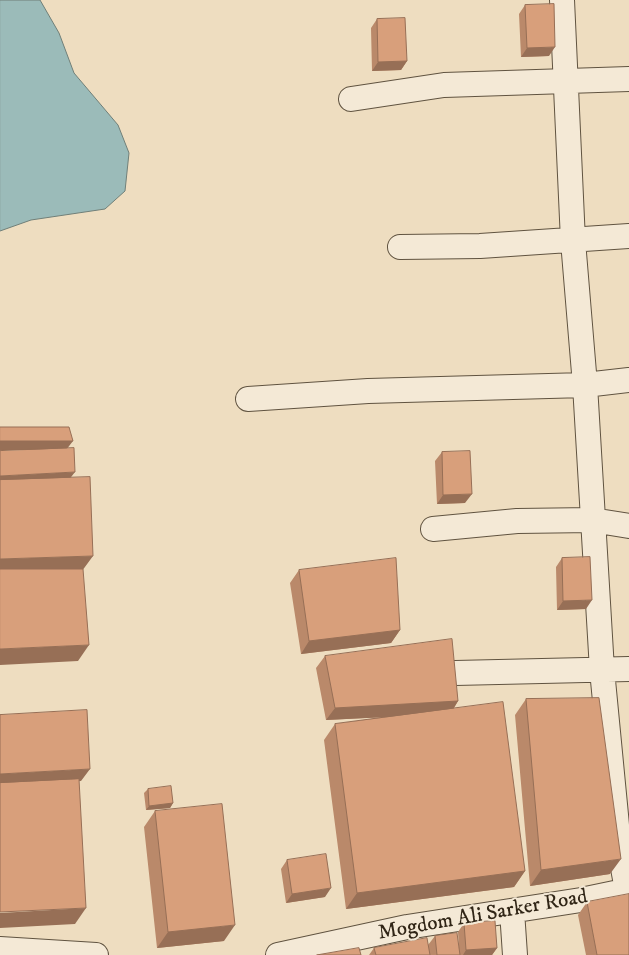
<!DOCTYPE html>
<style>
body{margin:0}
canvas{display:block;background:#eeddc0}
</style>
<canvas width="629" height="955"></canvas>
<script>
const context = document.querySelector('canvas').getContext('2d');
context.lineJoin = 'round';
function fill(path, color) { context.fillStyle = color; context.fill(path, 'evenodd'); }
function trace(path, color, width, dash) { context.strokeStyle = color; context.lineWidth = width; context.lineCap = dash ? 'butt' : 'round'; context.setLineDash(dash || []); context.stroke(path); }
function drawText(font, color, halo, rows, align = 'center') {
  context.font = font + ' "IM FELL DW Pica",serif'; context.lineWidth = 4; context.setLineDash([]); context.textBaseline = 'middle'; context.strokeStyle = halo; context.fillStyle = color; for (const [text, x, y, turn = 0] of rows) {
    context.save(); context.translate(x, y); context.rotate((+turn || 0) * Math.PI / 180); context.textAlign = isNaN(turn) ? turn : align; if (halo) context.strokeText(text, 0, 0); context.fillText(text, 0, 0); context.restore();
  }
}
const water = new Path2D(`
 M0,0H40L59,33L74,73L118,125L129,153L125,191L105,209L31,220L0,231Z`);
fill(water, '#9bbbb9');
trace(water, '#707f78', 1);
const minor = new Path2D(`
 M562,0L573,241L585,385L602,670L619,846L627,890
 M351,99L444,85L629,79
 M400,247L480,246L629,236
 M248,399L368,391L585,385L629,380
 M433,529L517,521L592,520L629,526
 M455,673L629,669
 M512,911L515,955
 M0,949L96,955
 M278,955L407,927L581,900L629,890`);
trace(minor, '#605340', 26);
trace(minor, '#f4e9d6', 24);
fill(new Path2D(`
 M525,5L549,56L521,57L519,14Z
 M377,19L407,61L401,70L372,71L371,28Z
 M442,452L465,503L437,504L435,461Z
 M562,558L586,609L557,610L556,567Z
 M299,570L400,630L391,643L301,654L290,583Z
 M325,656L458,701L454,708L525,871L514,887L346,909L324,740L335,724L384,717L326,720L316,668Z
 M526,699L610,874L530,886L515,715Z
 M148,789L173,803L170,808L146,810L144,793Z
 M155,811L224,941L157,948L144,827Z
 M287,860L325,897L286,903L281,869Z
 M587,902L629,955H586L578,915Z
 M464,923L497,948L492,955H369L374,948L428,945L435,936L459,948L458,932Z`), '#ba896a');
fill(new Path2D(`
 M555,47L549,56L521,57L527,48Z
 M407,61L401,70L372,71L378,62Z
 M0,441H73L66,450H0Z
 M75,472L68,481L0,484V476Z
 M472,494L465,503L437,504L443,495Z
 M93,556L82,571L0,574V559Z
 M592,600L586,609L557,610L563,601Z
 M400,630L391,643L301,654L309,641Z
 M89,645L78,661L0,665V649Z
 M458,701L450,714L326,720L335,708Z
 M90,769L81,781L0,786V774Z
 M173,803L170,808L146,810L149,806Z
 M621,859L610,874L530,886L541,870Z
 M525,871L514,887L346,909L357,893Z
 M331,888L325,897L286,903L292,894Z
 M86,908L75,924L0,928V913Z
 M235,925L224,941L157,948L168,932Z
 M497,948L492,955H463L466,950Z`), '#976f56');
const building = new Path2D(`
 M554,4L555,47L527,48L525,5Z
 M405,18L407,61L378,62L377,19Z
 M0,427H69L73,441H0Z
 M74,448L75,472L0,476V451Z
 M470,451L472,494L443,495L442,452Z
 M90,477L93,556L0,559V480Z
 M590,557L592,600L563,601L562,558Z
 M396,558L400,630L309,641L299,570Z
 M0,569H83L89,645L0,649Z
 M452,639L458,701L335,708L325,656Z
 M599,698L621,859L541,870L526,699Z
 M503,702L525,871L357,893L335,724Z
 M87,710L90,769L0,774V715Z
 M79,779L86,908L0,912V783Z
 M171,786L173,803L149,806L148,789Z
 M222,804L235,925L168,932L155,811Z
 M326,854L331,888L292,894L287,860Z
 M629,894V955H597L587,902Z
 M495,921L497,948L466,950L464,923Z
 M457,933L460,955H437L435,936Z
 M427,938L430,955H376L374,948Z
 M359,948L361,955H317Z`);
fill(building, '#d89f7b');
trace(building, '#976f56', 1);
drawText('21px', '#302516', '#f4e9d6', [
 ["Mogdom Ali Sarker Road",483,916,-10]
]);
</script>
